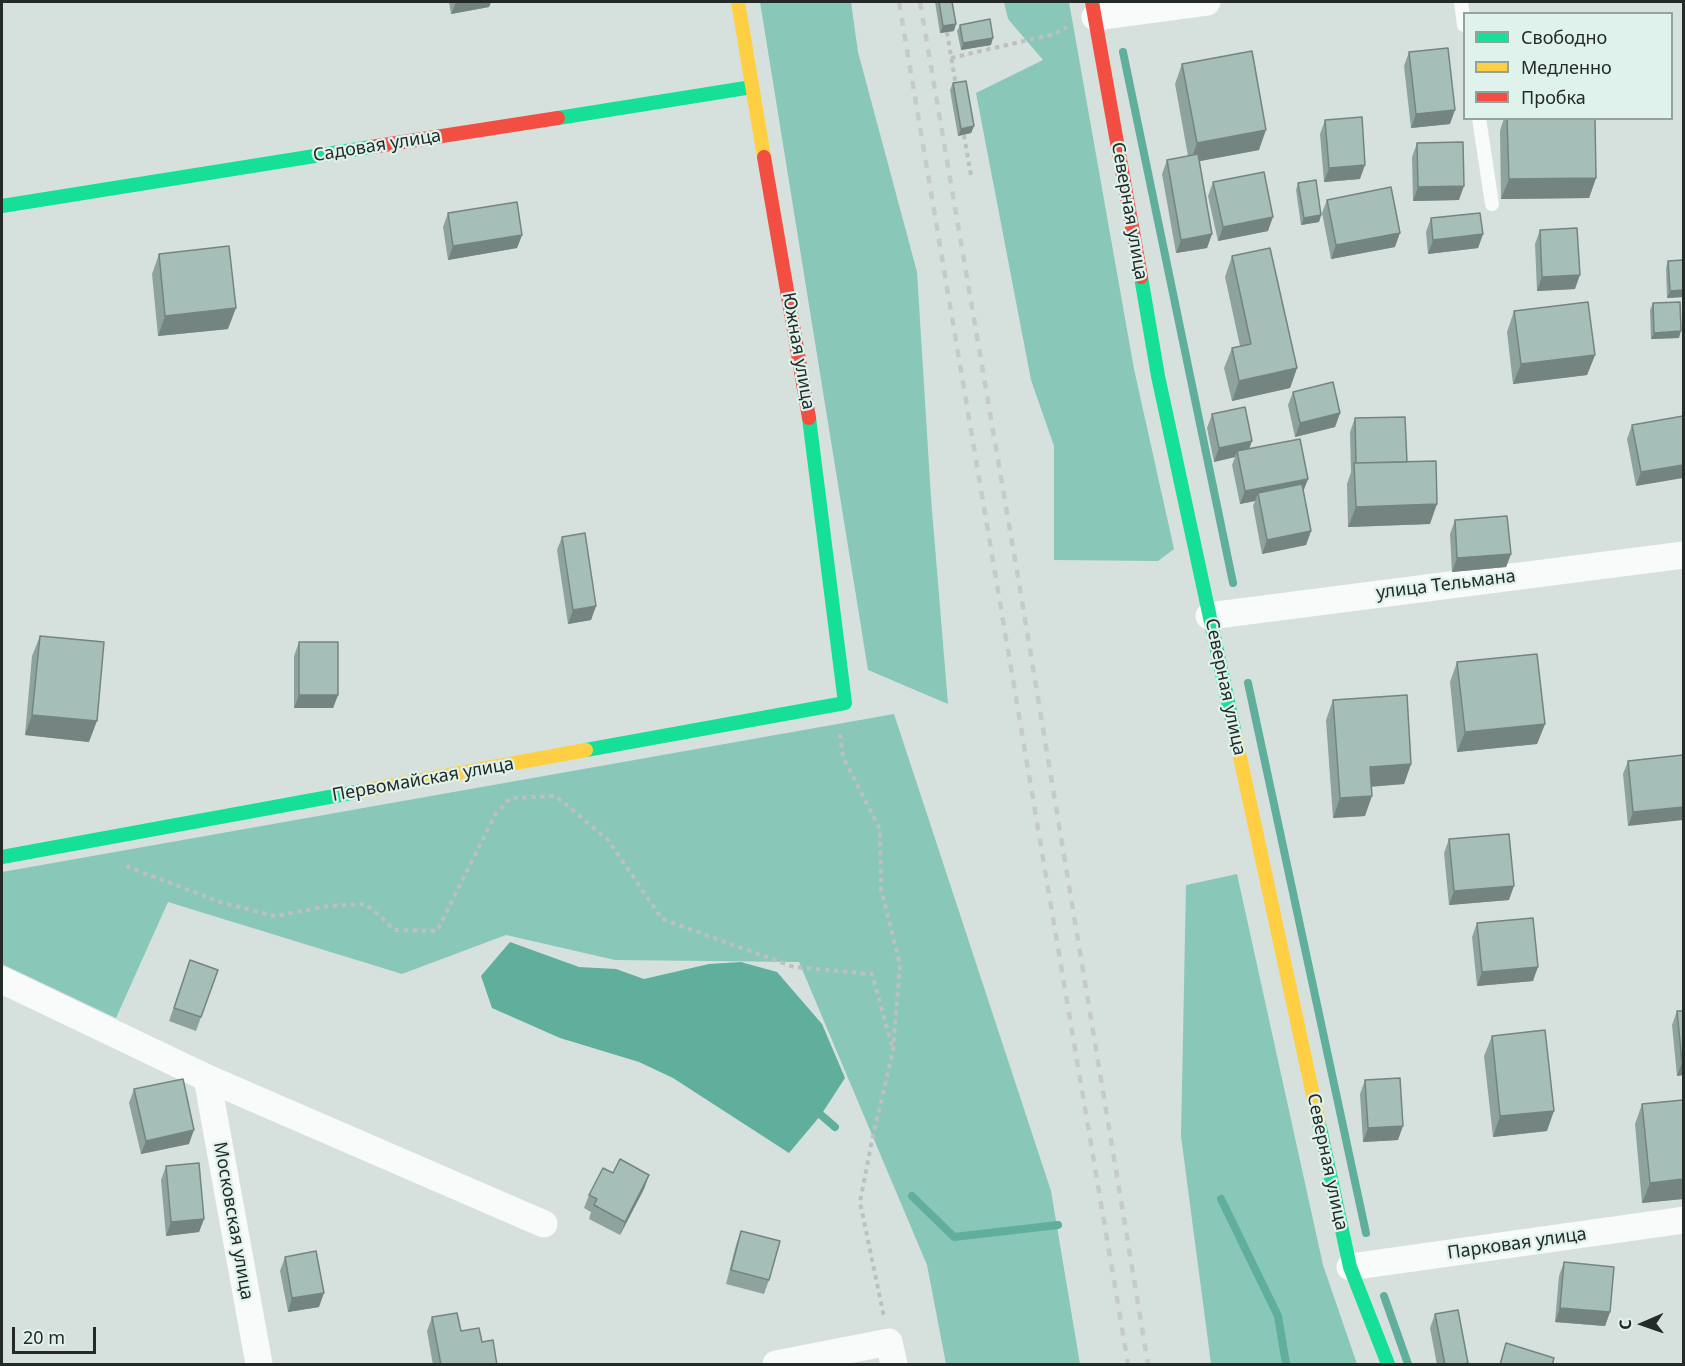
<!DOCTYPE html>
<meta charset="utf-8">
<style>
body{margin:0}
#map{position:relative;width:1685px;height:1366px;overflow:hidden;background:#d6e1de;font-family:"Noto Sans",sans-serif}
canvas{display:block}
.frame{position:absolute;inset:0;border:3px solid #232a28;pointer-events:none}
.legend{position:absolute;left:1463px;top:12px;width:210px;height:108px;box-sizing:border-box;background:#dff2ec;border:2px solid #94a29e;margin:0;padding:8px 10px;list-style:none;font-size:18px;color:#232a28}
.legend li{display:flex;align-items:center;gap:12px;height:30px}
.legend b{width:30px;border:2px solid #94a29e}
.north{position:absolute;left:1613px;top:1294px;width:60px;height:60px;-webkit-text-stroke:4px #dff2ec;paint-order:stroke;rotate:268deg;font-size:16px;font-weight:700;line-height:24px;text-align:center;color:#232a28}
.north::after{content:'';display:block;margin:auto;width:21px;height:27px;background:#232a28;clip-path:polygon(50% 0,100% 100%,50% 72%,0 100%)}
.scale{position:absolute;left:12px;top:1327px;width:84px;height:27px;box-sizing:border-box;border:3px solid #232a28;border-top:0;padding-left:8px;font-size:18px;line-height:21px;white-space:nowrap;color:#232a28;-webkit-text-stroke:4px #dff2ec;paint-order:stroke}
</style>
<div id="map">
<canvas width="1685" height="1366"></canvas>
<div class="frame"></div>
<ul class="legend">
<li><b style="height:8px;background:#16e098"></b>Свободно</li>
<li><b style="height:8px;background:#ffcf43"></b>Медленно</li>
<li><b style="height:8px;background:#f24e42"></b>Пробка</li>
</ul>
<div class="north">С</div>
<div class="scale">20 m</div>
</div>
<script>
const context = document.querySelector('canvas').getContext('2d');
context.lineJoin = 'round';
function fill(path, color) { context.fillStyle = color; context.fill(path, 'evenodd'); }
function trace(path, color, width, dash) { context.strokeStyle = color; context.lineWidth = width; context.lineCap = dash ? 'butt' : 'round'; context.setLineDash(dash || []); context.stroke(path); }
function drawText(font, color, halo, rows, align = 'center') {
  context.font = font + ' "Noto Sans",sans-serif'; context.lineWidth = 4.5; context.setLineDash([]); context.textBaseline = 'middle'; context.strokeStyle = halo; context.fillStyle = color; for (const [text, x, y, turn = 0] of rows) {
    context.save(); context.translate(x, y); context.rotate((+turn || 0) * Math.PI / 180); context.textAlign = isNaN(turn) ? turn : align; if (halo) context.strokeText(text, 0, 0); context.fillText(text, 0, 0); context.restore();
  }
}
fill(new Path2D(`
 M760,2H851L858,52L917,272L931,498L948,704L868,670Z
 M1004,2H1069L1134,369L1174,549L1158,561L1054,560V446L1031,380L976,93L1043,60L1008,19Z
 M894,714L1051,1191L1080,1364H946L927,1265L799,962L615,960L506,935L402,974L168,902L116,1018L2,964V872Z
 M1237,874L1323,1265L1357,1364H1211L1181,1136L1186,885Z`), '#89c7b8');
fill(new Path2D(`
 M510,942L579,967L616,969L644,979L709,964L741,962L777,972L822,1024L845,1078L821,1115L789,1153L673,1078L639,1062L560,1038L492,1008L481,976Z`), '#60af9d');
trace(new Path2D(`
 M1123,52L1233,583
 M1248,683L1366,1233
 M821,1115L835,1127
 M912,1196L954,1237L1058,1225
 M1221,1199L1278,1316L1286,1364
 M1384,1296L1408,1364`), '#60af9d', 8);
trace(new Path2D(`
 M947,32L956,86
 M951,58L1054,34L1067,27
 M964,135L971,175
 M840,734L843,757L880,829L881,889L900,965L893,1050L871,1145L860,1202L884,1317
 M127,865L128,867L223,903L275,916L329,906L366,904L395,930L437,931L495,815L510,798L556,796L608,840L662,919L794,967L872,974L893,1050`), '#bdc0bf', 4, [4.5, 4.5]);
trace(new Path2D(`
 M1461,2L1464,25
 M1479,118L1492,204`), '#f9fafa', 14);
trace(new Path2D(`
 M1095,17L1207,2
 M1209,616L1684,555
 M2,980L207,1078L544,1224
 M207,1078L259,1364
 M1350,1267L1684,1220
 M776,1364L889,1342L894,1364`), '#f9fafa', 27);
trace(new Path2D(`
 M558,118L752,87
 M2,206L371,147
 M1141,277L1158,376L1235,734
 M586,750L845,703L809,418
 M2,857L362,791
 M1319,1123L1350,1267L1388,1364`), '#16e098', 14);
trace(new Path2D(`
 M738,2L764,157
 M1235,734L1319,1123
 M362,791L586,750`), '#ffcf43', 14);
trace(new Path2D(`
 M1092,2L1141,277
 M371,147L558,118
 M764,157L809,418`), '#f24e42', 14);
trace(new Path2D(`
 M899,2L1128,1364
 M920,2L1019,583L1148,1364`), '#c7cac9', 4.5, [8, 8]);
fill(new Path2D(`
 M449,2H491L489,7L451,14Z
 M935,2H952L954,31L940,33Z
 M960,25L991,45L961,50L957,31Z
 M1409,52L1450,124L1411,128L1404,66Z
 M1182,64L1259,150L1199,161L1212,234L1207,248L1176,253L1162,174L1167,160L1188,156L1175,84Z
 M953,83L974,126L971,133L958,136L950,90Z
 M1504,118H1595L1596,178L1589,198L1501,199L1500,131Z
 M1325,120L1360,179L1324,182L1320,134Z
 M1417,143L1459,200L1413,201L1412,157Z
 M1213,182L1268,231L1218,241L1208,196Z
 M1298,183L1321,215L1319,222L1301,225L1296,190Z
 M1327,200L1395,247L1331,259L1322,213Z
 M448,213L522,235L517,248L448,260L443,227Z
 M1431,218L1483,234L1478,248L1428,254L1426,232Z
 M1540,230L1575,289L1537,291L1535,244Z
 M159,254L228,329L158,336L152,274Z
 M1232,256L1297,368L1290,388L1232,401L1224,368L1232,348L1240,346L1225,277Z
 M1683,260V297L1667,298L1666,268L1668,261Z
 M1653,303L1679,338L1651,339L1650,310Z
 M1514,311L1595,355L1587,375L1513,384L1507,332Z
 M1293,392L1340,413L1335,427L1295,437L1288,405Z
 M1212,414L1249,449L1308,479L1303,491L1311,531L1306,545L1262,554L1253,506L1255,501L1240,504L1232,465L1235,457L1214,462L1207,428Z
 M1683,416L1636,486L1627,439L1632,425Z
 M1355,418L1407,462L1430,524L1348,527L1347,484L1351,472L1350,432Z
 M1455,520L1511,554L1506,567L1452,572L1450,534Z
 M562,537L596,606L591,620L568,624L557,550Z
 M40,636L89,742L25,735L32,656Z
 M299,642L338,695L333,708H294V656Z
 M1457,662L1545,724L1537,744L1457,752L1450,682Z
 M1333,700L1411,764L1404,784L1371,787L1365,816L1333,818L1326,720Z
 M1683,755L1628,826L1623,774L1628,761Z
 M1449,839L1509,900L1449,905L1444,853Z
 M1477,923L1533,981L1477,986L1472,937Z
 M190,960L218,970L196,1031L169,1021Z
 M1677,1011L1683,1075L1677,1076L1672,1025Z
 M1492,1036L1547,1131L1493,1137L1484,1056Z
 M1365,1080L1398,1140L1363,1142L1360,1094Z
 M134,1089L189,1144L141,1154L129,1103Z
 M1683,1100V1199L1642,1203L1635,1124L1642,1104Z
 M166,1166L204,1219L199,1232L166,1236L161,1180Z
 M613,1173L649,1175L644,1189L620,1235L589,1219L591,1212L584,1208L589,1195Z
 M741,1231L769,1280L764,1294L726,1284L736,1245Z
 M285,1257L319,1307L288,1312L280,1271Z
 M1564,1262L1610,1312L1605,1326L1555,1322L1559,1276Z
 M1435,1314L1468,1363V1365H1437L1430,1328Z
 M432,1317L482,1342L497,1365H433L427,1331Z`), '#8ea39e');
fill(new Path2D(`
 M456,2H491L489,7L451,14Z
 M956,24L954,31L940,33L943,26Z
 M993,38L991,45L961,50L963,43Z
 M1455,110L1450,124L1411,128L1416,114Z
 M974,126L971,133L958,136L961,129Z
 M1266,130L1259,150L1190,163L1197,143Z
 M1365,165L1360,179L1324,182L1329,168Z
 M1596,178L1589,198L1501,199L1509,179Z
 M1464,186L1459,200L1413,201L1418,187Z
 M1321,215L1319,222L1301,225L1304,218Z
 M1273,217L1268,231L1218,241L1223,227Z
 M1400,233L1395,247L1331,259L1336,245Z
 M1212,234L1207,248L1176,253L1181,240Z
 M1483,234L1478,248L1428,254L1433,240Z
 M522,235L517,248L448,260L453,246Z
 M1580,275L1575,289L1537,291L1542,277Z
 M1683,290V297L1667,298L1670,291Z
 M236,308L228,329L158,336L165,316Z
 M1681,331L1679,338L1651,339L1654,333Z
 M1595,355L1587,375L1513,384L1521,364Z
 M1297,368L1290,388L1232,401L1239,381Z
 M1340,413L1335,427L1295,437L1300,423Z
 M1252,441L1247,455L1237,451L1235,457L1214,462L1219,448Z
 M1683,465V478L1636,486L1641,472Z
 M1308,479L1303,492L1258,493L1255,501L1240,504L1245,491Z
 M1437,504L1430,524L1348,527L1356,507Z
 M1311,531L1306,545L1262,554L1267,540Z
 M1511,554L1506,567L1452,572L1457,558Z
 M596,606L591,620L568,624L573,610Z
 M299,695H338L333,708H294Z
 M32,715L97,721L89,742L25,735Z
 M1545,724L1537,744L1457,752L1465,732Z
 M1411,764L1404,784L1362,787L1370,767Z
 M1372,796L1365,816L1333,818L1340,798Z
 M1683,807V820L1628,826L1633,812Z
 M1514,886L1509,900L1449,905L1454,891Z
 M1538,967L1533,981L1477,986L1482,972Z
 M1682,1062H1683V1075L1677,1076Z
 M1554,1111L1547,1131L1493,1137L1500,1116Z
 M1403,1126L1398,1140L1363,1142L1368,1128Z
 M194,1130L189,1144L141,1154L146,1141Z
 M649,1175L644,1189L620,1235L625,1222Z
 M1683,1179V1199L1642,1203L1650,1183Z
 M204,1219L199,1232L166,1236L171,1222Z
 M324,1293L319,1307L288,1312L292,1298Z
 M1560,1308L1610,1312L1605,1326L1555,1322Z`), '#748581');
const building = new Path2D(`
 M939,2H952L956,24L943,26Z
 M990,19L993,38L963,43L960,25Z
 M1448,48L1455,110L1416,114L1409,52Z
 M1252,51L1266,130L1197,143L1182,64Z
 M966,81L974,126L961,129L953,83Z
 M1362,117L1365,165L1329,168L1325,120Z
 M1507,118H1595L1596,178L1509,179Z
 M1463,142L1464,186L1418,187L1417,143Z
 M1198,154L1212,234L1181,240L1167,160Z
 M1264,172L1273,217L1223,227L1213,182Z
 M1316,180L1321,215L1304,218L1298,183Z
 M1391,187L1400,233L1336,245L1327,200Z
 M517,202L522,235L453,246L448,213Z
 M1480,213L1483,234L1433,240L1431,218Z
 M1577,228L1580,275L1542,277L1540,230Z
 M229,246L236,308L165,316L159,254Z
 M1270,248L1297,368L1239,381L1232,348L1251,344L1232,256Z
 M1683,260V290L1670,291L1668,261Z
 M1588,302L1595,355L1521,364L1514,311Z
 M1680,302L1681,331L1654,333L1653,303Z
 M1333,382L1340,413L1300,423L1293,392Z
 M1245,407L1252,441L1219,448L1212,414Z
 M1683,416V465L1641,472L1632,425Z
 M1405,417L1407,462L1356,463L1355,418Z
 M1300,439L1308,479L1245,491L1237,451Z
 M1436,461L1437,504L1356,507L1354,463Z
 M1302,484L1311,531L1267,540L1258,493Z
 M1507,516L1511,554L1457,558L1455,520Z
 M585,533L596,606L573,610L562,537Z
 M40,636L104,642L97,721L32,715Z
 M299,642H338V695H299Z
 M1537,654L1545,724L1465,732L1457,662Z
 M1407,695L1411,764L1370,767L1372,796L1340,798L1333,700Z
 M1683,755V807L1633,812L1628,761Z
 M1509,834L1514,886L1454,891L1449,839Z
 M1533,918L1538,967L1482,972L1477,923Z
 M190,960L218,970L201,1017L174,1008Z
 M1677,1011H1683V1062H1682Z
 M1545,1030L1554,1111L1500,1116L1492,1036Z
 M1400,1078L1403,1126L1368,1128L1365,1080Z
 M183,1079L194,1130L146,1141L134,1089Z
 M1683,1100V1179L1650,1183L1642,1104Z
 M620,1159L649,1175L625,1222L594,1205L597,1199L589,1195L603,1168L613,1173Z
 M199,1163L204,1219L171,1222L166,1166Z
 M741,1231L780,1241L769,1280L731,1270Z
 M316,1251L324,1293L292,1298L285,1257Z
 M1564,1262L1614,1267L1610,1312L1560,1308Z
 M1458,1310L1468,1363L1459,1365H1445L1435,1314Z
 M457,1313L461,1331L479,1328L482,1342L493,1340L497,1365H441L432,1317Z
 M1506,1343L1554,1358L1552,1365H1500Z`);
fill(building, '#a5beb8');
trace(building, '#748581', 1.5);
drawText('18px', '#232a28', '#dff2ec', [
 ["Садовая улица",377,146,-9],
 ["Северная улица",1129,211,80],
 ["Южная улица",798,351,80],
 ["улица Тельмана",1446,585,-7],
 ["Северная улица",1225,687,78],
 ["Первомайская улица",423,780,-10],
 ["Северная улица",1327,1162,78],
 ["Московская улица",233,1221,80],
 ["Парковая улица",1517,1244,-8]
]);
</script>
